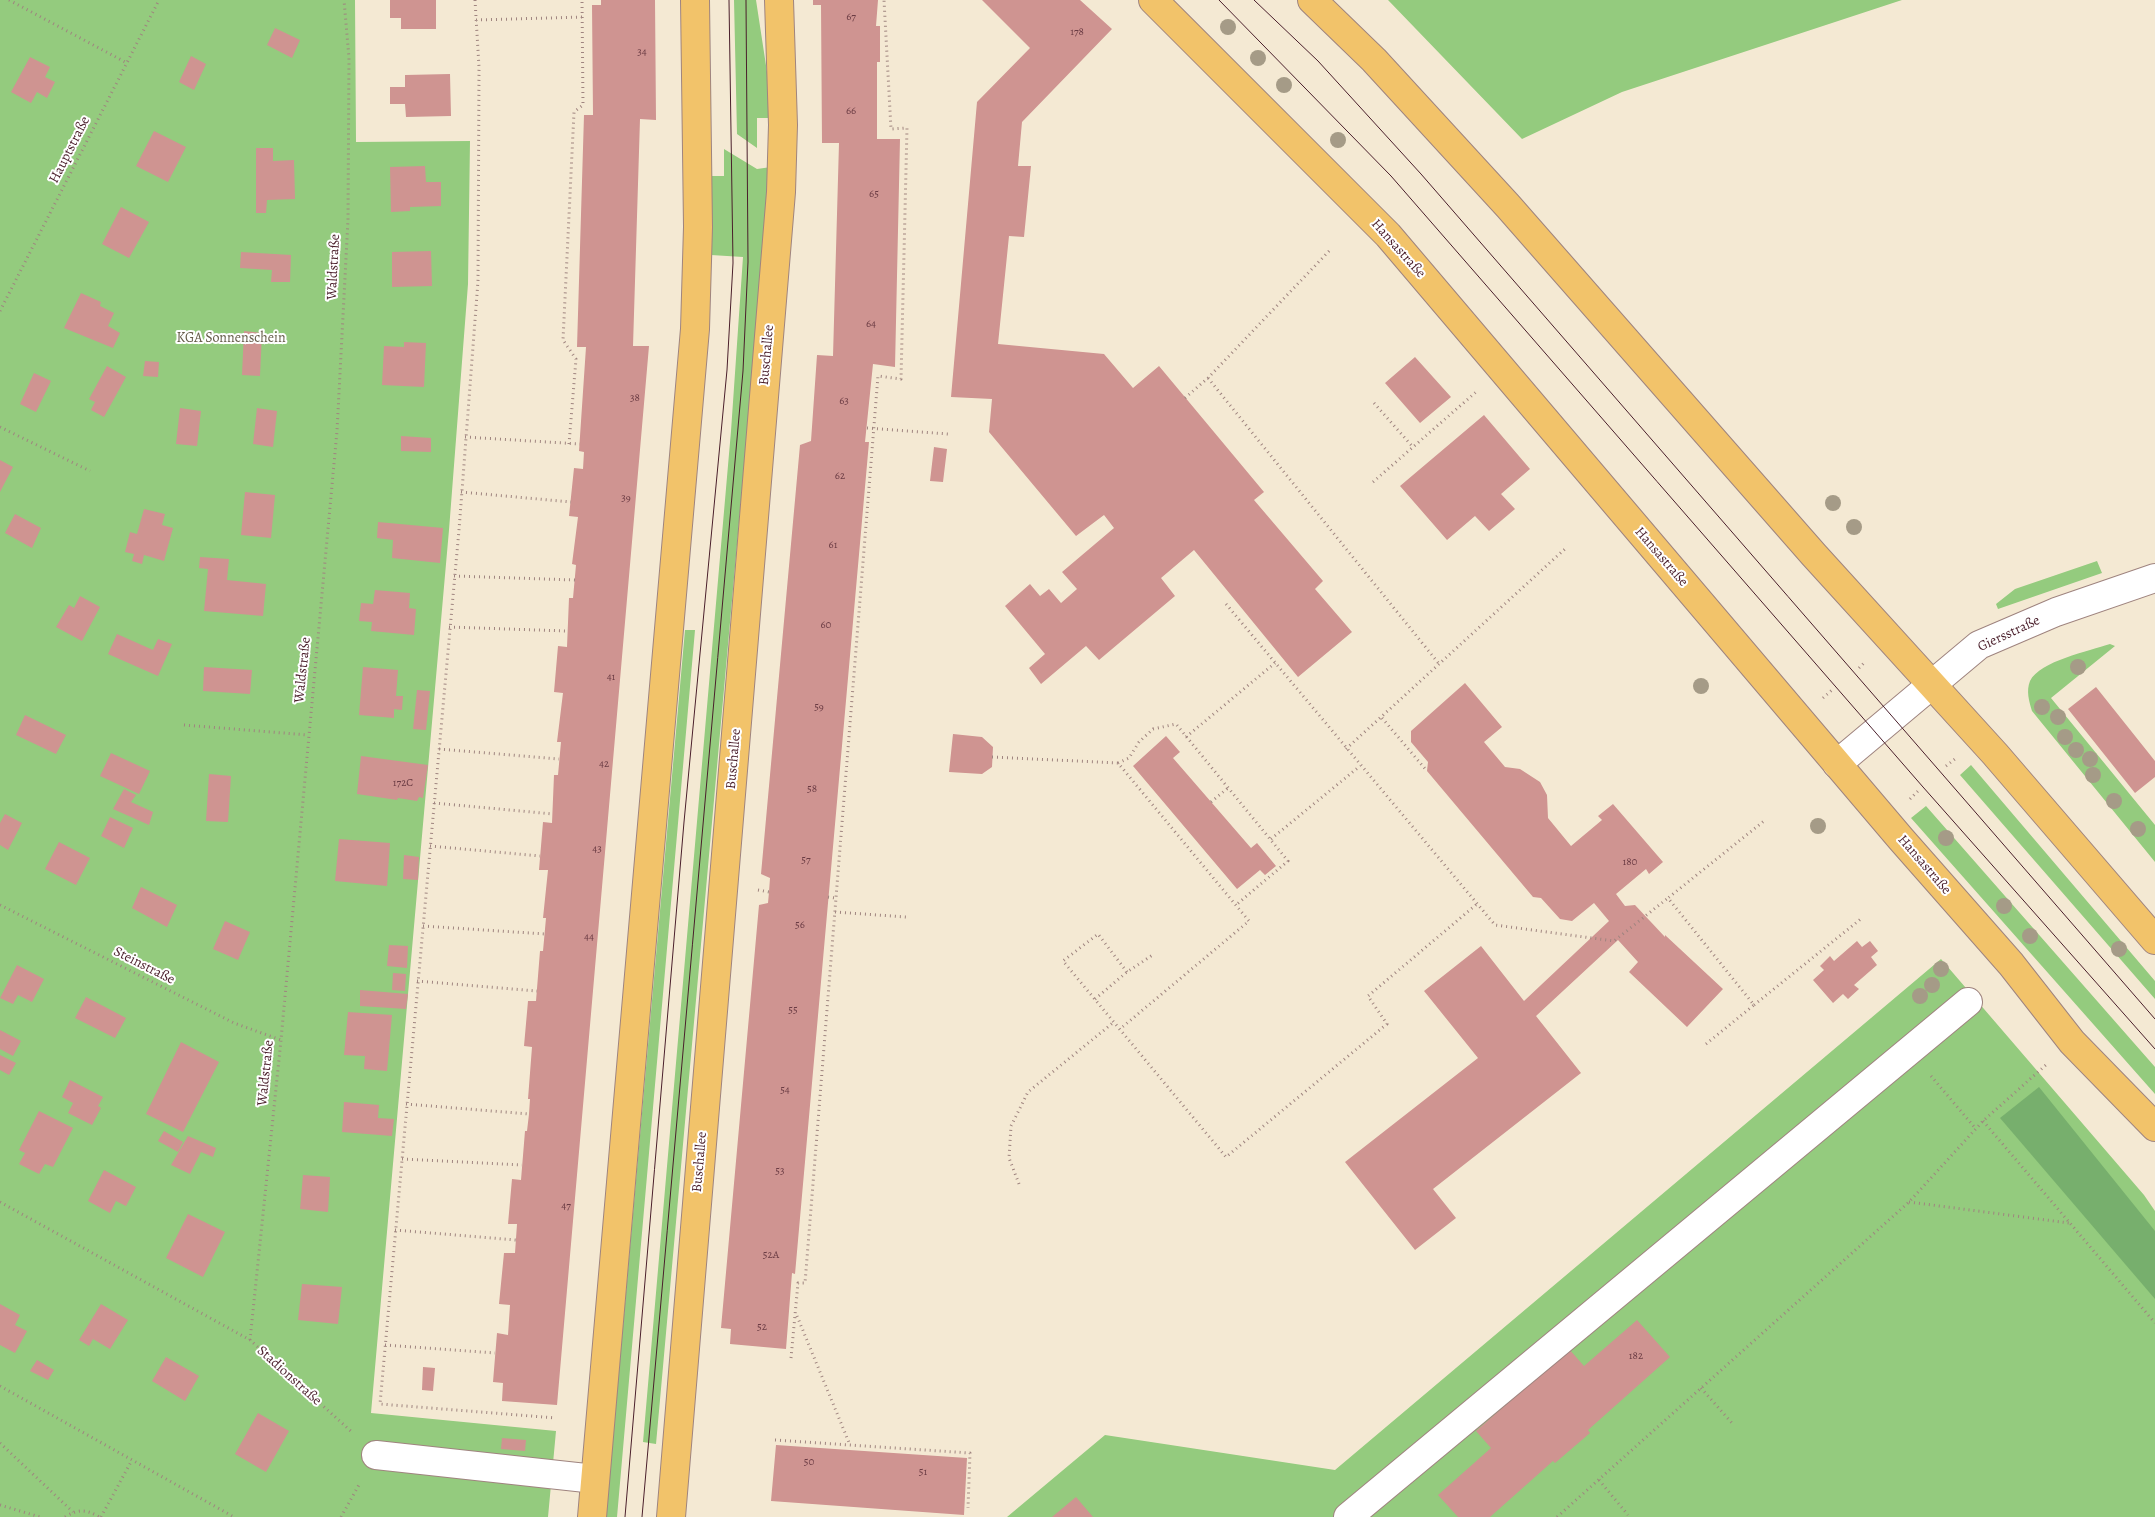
<!DOCTYPE html>
<meta charset="utf-8">
<style>
body{margin:0}
canvas{display:block;background:#f4e9d3}
</style>
<canvas width="2155" height="1517"></canvas>
<script>
const context = document.querySelector('canvas').getContext('2d');
context.lineJoin = 'round';
function fill(path, color) { context.fillStyle = color; context.fill(path, 'evenodd'); }
function trace(path, color, width, dash) { context.strokeStyle = color; context.lineWidth = width; context.lineCap = dash ? 'butt' : 'round'; context.setLineDash(dash || []); context.stroke(path); }
function drawText(font, color, halo, rows, align = 'center') {
  context.font = font + ' Alegreya,serif'; context.lineWidth = 4; context.setLineDash([]); context.textBaseline = 'middle'; context.strokeStyle = halo; context.fillStyle = color; for (const [text, x, y, turn = 0] of rows) {
    context.save(); context.translate(x, y); context.rotate((+turn || 0) * Math.PI / 180); context.textAlign = isNaN(turn) ? turn : align; if (halo) context.strokeText(text, 0, 0); context.fillText(text, 0, 0); context.restore();
  }
}
fill(new Path2D(`
 M0,0H355L356,142L470,141L468,284L449,530L371,1413L556,1431L548,1517H0Z
 M734,0H756L767,72L770,118H757V148L737,134Z
 M1388,0H1902L1622,92L1522,139Z
 M724,149L757,169L771,167L656,1444L643,1442L731,431L743,257L711,255V176H724Z
 M2097,561L2102,573L1998,609L1996,604L2015,589Z
 M685,630H695L617,1517H606Z
 M2110,644L2115,646L2051,698L2155,825V862L2032,711C2029,701 2026,691 2030,681C2040,661 2089,651 2110,644Z
 M1971,765L2155,981V999L1960,775Z
 M1926,806L2155,1067V1094L1911,818Z
 M1941,959L2144,1195L2155,1211V1517H1007L1105,1435L1335,1470Z`), '#94cb7e');
fill(new Path2D(`
 M2039,1087L2155,1231V1299L2000,1118Z`), '#77af6d');
fill(new Path2D(`
 M390,0H436V29H401V18H390Z
 M601,0H655L656,120L640,119L633,346H649L557,1405L502,1401L503,1383L493,1382L497,1333L508,1335L510,1305L499,1304L504,1253H515L517,1224H508L512,1179L521,1180L525,1131H527L529,1114L530,1099H528L532,1047L524,1046L528,1001H536L540,951H543L546,918H543L548,870H539L543,822L552,823L554,775H558L561,742H557L563,693L554,692L558,646L567,647L569,598H573L576,565L572,564L578,517L569,516L574,468L583,469L584,452L579,451L586,347H577L584,115H593L592,5H601Z
 M813,0H878L876,26H880V62H877V139H900L895,367L873,364L865,442H869L795,1274L792,1273L786,1349L730,1344L731,1329L721,1328L759,905L768,903L769,892L770,878L761,874L800,445L811,441L817,355L833,356L839,143H822L821,5H813Z
 M982,0H1080L1112,29L1022,122L1018,166H1031L1024,237L1009,236L998,344L1104,354L1133,388L1159,366L1264,492L1254,500L1323,581L1315,589L1352,632L1298,677L1194,550L1161,578L1175,596L1099,660L1086,646L1041,684L1029,668L1045,654L1005,606L1030,584L1040,596L1049,589L1061,603L1077,589L1062,572L1114,528L1104,515L1076,536L989,432L992,399L951,397L977,102L1030,48Z
 M275,28L300,40L292,58L267,45Z
 M191,56L206,64L194,90L179,82Z
 M30,57L50,67L45,77L55,82L47,98L37,92L31,103L11,92Z
 M450,74L451,116L406,117L405,104H390V87H405V75Z
 M154,131L186,147L168,182L136,166Z
 M256,148H273V161L294,160L295,199L267,200L266,213H256Z
 M425,166L426,182H441V206L410,207V211L391,212L390,167Z
 M121,207L149,222L129,258L102,244Z
 M431,251L432,286L392,287V252Z
 M241,252L291,255L290,282H271L272,270L240,268Z
 M81,293L101,302L100,306L114,313L108,326L120,333L113,348L64,328Z
 M244,331L262,333L260,376L242,375Z
 M404,342L426,343L424,387L382,385L384,346L404,347Z
 M1415,357L1451,397L1420,423L1385,383Z
 M145,361L159,362L158,377L143,376Z
 M107,366L126,377L104,417L91,410L95,402L89,399Z
 M34,373L51,381L36,412L20,404Z
 M180,408L201,411L197,446L176,444Z
 M257,408L277,411L273,447L253,444Z
 M1484,415L1530,469L1501,494L1515,509L1489,531L1475,516L1447,540L1400,486Z
 M401,436L431,438V452L401,451Z
 M934,447L947,449L943,482L930,481Z
 M0,460L13,467L0,492Z
 M245,492L275,495L271,538L241,535Z
 M144,509L165,514L162,525L173,528L164,561L144,555L142,564L132,561L134,554L125,552L130,532L137,534Z
 M15,514L41,528L32,548L5,533Z
 M378,522L443,528L440,563L392,558L393,540L377,538Z
 M200,557L229,559L227,580L266,584L263,616L204,611L208,569L199,568Z
 M375,590L410,593L409,608L416,609L414,635L371,631L372,622L359,621L361,603L373,604Z
 M80,596L100,607L82,641L56,627L69,605L74,608Z
 M117,634L153,650L158,639L172,644L158,676L108,654Z
 M204,667L252,670L250,694L203,691Z
 M363,667L398,670L396,696H403L402,710L394,709V718L359,715Z
 M1465,683L1502,727L1484,742L1505,767L1520,769L1540,782L1547,795L1548,818L1571,846L1602,820L1598,816L1613,804L1663,862L1649,874L1646,869L1616,894L1625,906L1635,905L1665,937V935L1723,989L1687,1027L1629,972L1638,962L1618,940L1536,1016L1581,1073L1433,1189L1456,1218L1415,1250L1345,1162L1478,1058L1424,991L1481,946L1524,1001L1609,921L1594,903L1572,921L1560,919L1541,898L1533,897L1427,771L1428,762L1411,742V731Z
 M2096,687L2155,761V777L2135,793L2068,709Z
 M417,690L430,691L426,730L413,729Z
 M25,715L66,735L56,754L16,735Z
 M953,734L982,737L993,747L992,767L982,774L949,772Z
 M1166,736L1180,752L1173,758L1251,848L1257,843L1276,866L1265,875L1260,870L1237,889L1133,766Z
 M111,753L150,771L139,794L100,776Z
 M361,756L428,765L423,798L419,797L417,801L398,798L397,800L357,794Z
 M209,774L231,776L228,822L206,821Z
 M124,789L136,795L131,802L153,812L149,825L113,809Z
 M5,814L22,823L8,850L0,845V823Z
 M110,817L133,828L124,848L101,836Z
 M339,839L390,843L387,886L335,881Z
 M59,842L90,858L76,885L45,869Z
 M404,855L419,857L418,880L403,879Z
 M141,887L177,905L167,927L132,908Z
 M225,921L250,932L238,960L213,949Z
 M1857,941L1862,947L1870,941L1878,951L1871,957L1877,965L1854,985L1859,989L1848,999L1843,994L1833,1003L1813,980L1824,970L1820,966L1830,956L1834,961Z
 M389,945L408,946L407,968L387,966Z
 M17,965L44,979L32,1002L18,995L13,1004L0,998Z
 M393,973L406,974L405,991L392,990Z
 M360,990L408,994L406,1009L360,1006Z
 M86,997L126,1018L115,1038L75,1018Z
 M348,1012L392,1015L387,1071L364,1069L365,1056L344,1055Z
 M0,1030L21,1041L13,1056L0,1049Z
 M181,1042L219,1062L183,1132L146,1114Z
 M0,1055L16,1063L9,1075L0,1070Z
 M70,1080L103,1097L98,1106L101,1108L92,1125L68,1113L73,1103L62,1097Z
 M344,1102L379,1105L378,1118L394,1119L392,1136L342,1132Z
 M39,1111L73,1128L53,1167L45,1164L39,1174L19,1164L25,1153L19,1150Z
 M164,1131L183,1142L178,1152L158,1141Z
 M188,1136L216,1148L213,1157L201,1152L190,1174L171,1165Z
 M104,1170L136,1187L126,1206L116,1201L110,1213L88,1201Z
 M303,1175L330,1177L328,1212L300,1209Z
 M188,1214L225,1232L203,1277L166,1258Z
 M302,1284L342,1287L338,1324L298,1320Z
 M0,1304L20,1315L15,1325L27,1331L15,1353L0,1345Z
 M101,1304L128,1320L110,1349L93,1339L89,1346L79,1340Z
 M1637,1320L1670,1357L1588,1430L1590,1433L1555,1463L1553,1461L1490,1517H1458L1438,1495L1491,1448L1476,1431L1517,1395L1511,1389L1526,1376L1531,1383L1569,1349L1584,1366Z
 M166,1357L199,1376L185,1401L152,1381Z
 M37,1360L54,1370L48,1380L30,1371Z
 M423,1367L435,1368L433,1391L422,1390Z
 M258,1413L289,1431L266,1472L235,1454Z
 M502,1438L526,1440L525,1451L501,1449Z
 M776,1445L967,1458L964,1515L771,1501Z
 M1076,1497L1093,1517H1052Z`), '#cf9491');
const minor = new Path2D(`
 M1837,764L1979,645L2056,612L2155,578
 M376,1455L595,1479
 M1348,1517L1968,1002`);
const major = new Path2D(`
 M1153,0L1388,235L1901,839L2011,964L2072,1042L2155,1127
 M1312,0L1374,60L1508,206L1814,555L1995,754L2155,940
 M592,1517L695,329L698,227L695,0
 M671,1517L781,192L783,125L779,0`);
trace(minor, '#9f847f', 30);
trace(major, '#9f847f', 30);
trace(new Path2D(`
 M9,0L127,63
 M475,0L479,67L478,281L459,530L380,1404L556,1418
 M476,20L584,17
 M0,311L159,0
 M1208,378L1440,665
 M1185,398L1208,378L1331,249
 M1374,403L1413,447
 M0,427L90,471
 M867,428L948,434
 M465,437L580,444
 M569,444L576,359L563,340L574,112L583,105L582,0
 M1373,482L1476,392
 M461,492L571,502
 M454,576L575,580
 M1226,604L1495,925L1614,941L1668,898
 M449,627L566,631
 M1859,668L1865,662
 M1823,698L1832,690
 M1382,718L1427,771
 M184,725L308,735
 M1186,737L1275,663
 M439,749L559,759
 M1346,749L1566,548
 M992,757L1118,763L1249,921L1120,1029
 M1118,763L1129,758L1139,742L1153,729L1176,724L1288,861L1236,905
 M1946,766L1955,759
 M1910,799L1920,789
 M1211,802L1228,788
 M434,803L553,814
 M1271,839L1360,766
 M430,846L540,856
 M758,890L769,892
 M828,897L835,898
 M0,905L234,1023L281,1040
 M835,912L906,917
 M423,926L545,934
 M1127,972L1098,934L1063,961L1226,1157L1387,1024L1368,996L1477,904
 M417,981L537,991
 M1095,999L1127,972L1154,954
 M1754,1005L1862,918
 M1706,1044L1754,1005L1668,898L1764,821
 M1931,1076L1976,1129
 M406,1104L529,1114
 M1983,1121L2155,1323
 M402,1159L522,1165
 M1019,1184L1009,1158L1011,1126L1028,1092L1114,1022
 M0,1202L250,1340L353,1433
 M1909,1202L2069,1223
 M395,1230L516,1240
 M797,1316L850,1445
 M250,1340L281,1040L337,431L348,220L349,58L344,0
 M385,1345L495,1353
 M791,1358L798,1283H805L878,376L901,379L907,128L891,129L884,0
 M0,1386L234,1517
 M1701,1388L1732,1423
 M775,1440L970,1453L968,1508
 M0,1443L73,1512
 M1599,1480L1628,1515
 M0,1505L40,1517
 M65,1517C77,1509 87,1509 99,1517
 M101,1517L132,1460
 M341,1517L360,1483
 M1557,1517L1909,1202L1983,1121L2047,1064`), '#9f847f', 3, [1, 4]);
trace(minor, '#fff', 28);
trace(major, '#f2c36a', 28);
trace(new Path2D(`
 M1219,0L1391,176L1923,787L2155,1049
 M1254,0L1318,61L1421,174L2155,1019
 M625,1517L684,822L727,370L733,263L729,0
 M642,1517L743,371L748,262L746,0`), '#4a1f2b', 1);
context.fillStyle = '#a59b87';
for (const [x, y] of [
 [1228,27],
 [1258,58],
 [1284,85],
 [1338,140],
 [1833,503],
 [1854,527],
 [2078,667],
 [1701,686],
 [2042,707],
 [2058,717],
 [2065,737],
 [2076,750],
 [2090,759],
 [2093,775],
 [2114,801],
 [1818,826],
 [2138,829],
 [1946,838],
 [2004,906],
 [2030,936],
 [2119,949],
 [1941,969],
 [1932,985],
 [1920,996]
]) { context.beginPath(); context.arc(x, y, 8, 0, 2 * Math.PI); context.fill(); }
drawText('11px', '#6b3c44', null, [
 ["67",851,17],
 ["178",1077,32],
 ["34",642,52],
 ["66",851,111],
 ["65",874,194],
 ["64",871,324],
 ["38",635,398],
 ["63",844,401],
 ["62",840,476],
 ["39",626,498],
 ["61",833,545],
 ["60",826,625],
 ["41",611,677],
 ["59",819,707],
 ["42",604,764],
 ["172C",403,783],
 ["58",812,789],
 ["43",597,849],
 ["57",806,860],
 ["180",1630,862],
 ["56",800,925],
 ["44",589,937],
 ["55",793,1010],
 ["54",785,1090],
 ["53",780,1171],
 ["47",566,1206],
 ["52A",771,1255],
 ["52",762,1327],
 ["182",1636,1356],
 ["50",809,1462],
 ["51",923,1472]
]);
drawText('14px', '#4a1f2b', '#fff', [
 ["Hauptstraße",70,150,-63],
 ["Hansastraße",1398,249,48],
 ["Waldstraße",334,267,-87],
 ["Buschallee",767,355,-85],
 ["Hansastraße",1661,557,49],
 ["Giersstraße",2009,634,-25],
 ["Waldstraße",303,670,-84],
 ["Buschallee",734,759,-85],
 ["Hansastraße",1924,865,49],
 ["Steinstraße",144,966,27],
 ["Waldstraße",266,1073,-84],
 ["Buschallee",700,1162,-85],
 ["Stadionstraße",289,1376,42]
]);
drawText('14px', '#645b48', '#fff', [
 ["KGA Sonnenschein",231,339]
]);
</script>
